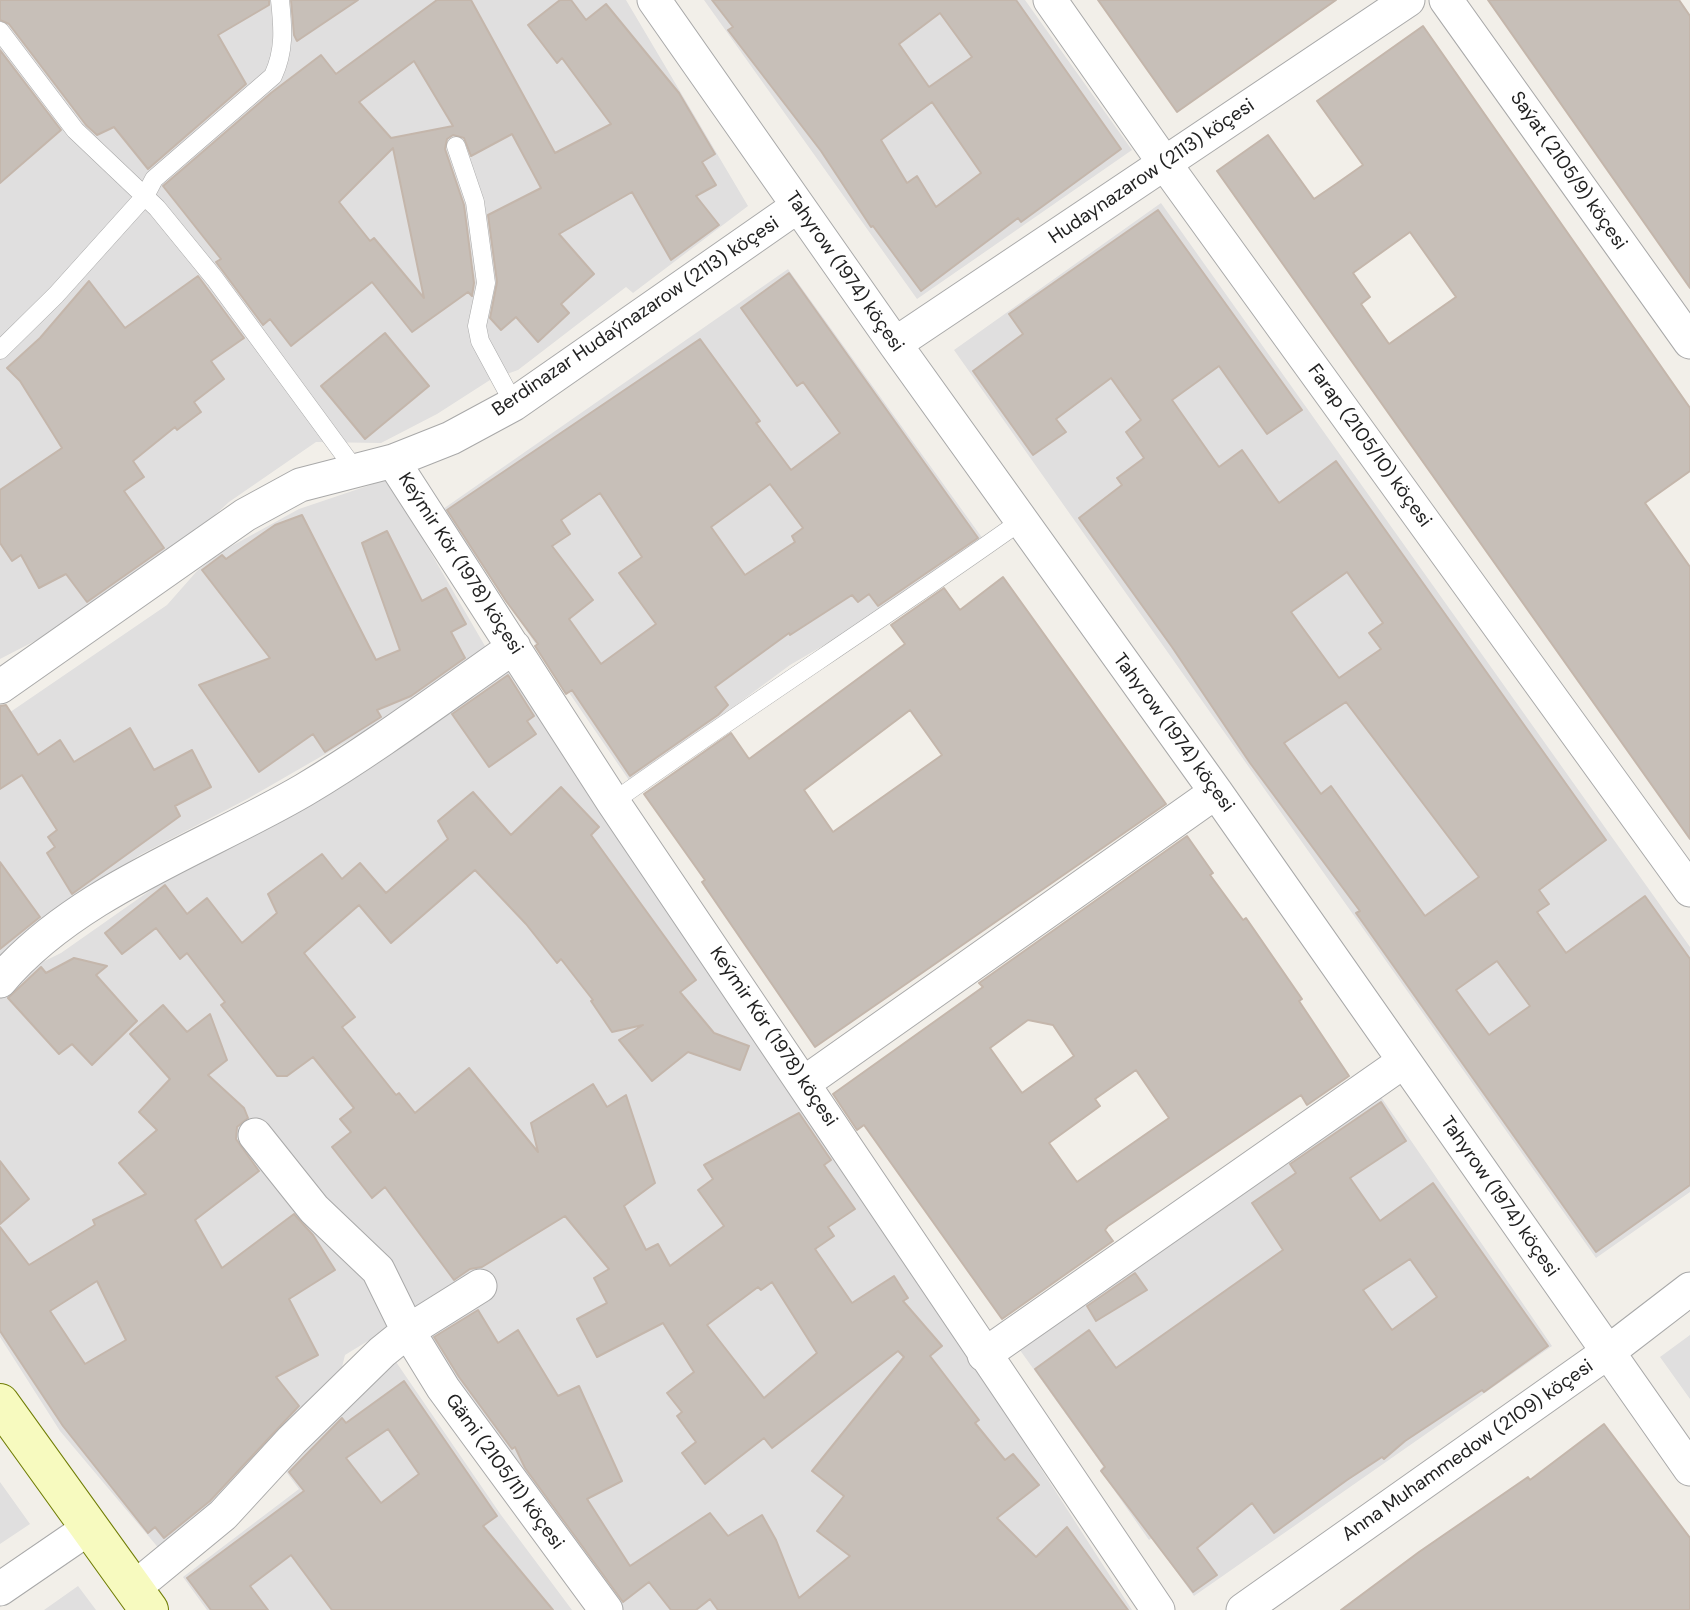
<!DOCTYPE html>
<meta charset="utf-8">
<style>
body{margin:0}
canvas{display:block;background:#f2efe9}
</style>
<canvas width="1690" height="1610"></canvas>
<script>
const context = document.querySelector('canvas').getContext('2d');
context.lineJoin = 'round';
function fill(path, color) { context.fillStyle = color; context.fill(path, 'evenodd'); }
function trace(path, color, width, dash) { context.strokeStyle = color; context.lineWidth = width; context.lineCap = dash ? 'butt' : 'round'; context.setLineDash(dash || []); context.stroke(path); }
function drawText(font, color, halo, rows, align = 'center') {
  context.font = font + ' "DM Sans",sans-serif'; context.lineWidth = 5; context.setLineDash([]); context.textBaseline = 'middle'; context.strokeStyle = halo; context.fillStyle = color; for (const [text, x, y, turn = 0] of rows) {
    context.save(); context.translate(x, y); context.rotate((+turn || 0) * Math.PI / 180); context.textAlign = isNaN(turn) ? turn : align; if (halo) context.strokeText(text, 0, 0); context.fillText(text, 0, 0); context.restore();
  }
}
fill(new Path2D(`
 M0,0H626L748,206L633,293L626,287L518,370L490,380L437,414L381,443L316,442L229,502L173,554L93,611L0,659Z
 M704,0H1025L1132,150L917,299Z
 M1161,203L1690,947V1192L1596,1258L954,350Z
 M788,269L983,539L886,609L790,665L631,783L443,509Z
 M388,479L489,653L426,696L249,798L138,856L52,914L0,963V719L167,605L197,571L219,553L299,509Z
 M503,665L808,1107L1132,1610H622L394,1325L345,1355L342,1367L228,1496L161,1551L60,1431L0,1337V991L20,973L61,953L165,880Z
 M1381,1097L1552,1346L1194,1596L1152,1538L1149,1540L1100,1470L1103,1466L1017,1346Z
 M1690,1335V1399L1660,1357Z
 M394,1359L501,1515L572,1610H207L183,1577L299,1489L284,1469Z
 M0,1482L30,1524L0,1544Z
 M78,1586L96,1610H44Z`), '#e0dfdf');
const building = new Path2D(`
 M0,0H269V5L218,35L246,84L148,169L114,127L97,135L86,125L9,24L0,20Z
 M291,0H358L297,41L294,35Z
 M437,0H471L555,153L611,124L562,58L557,63L528,25L560,0H571L586,20L606,4L679,93L715,154L702,162L716,185L696,196L719,225L671,260L632,192L559,234L594,274L561,304L569,313L538,342L516,317L501,330L490,318L497,282L488,215L541,188L512,134L471,156L464,138L453,135L447,139L445,149L464,205L474,283L472,296L468,292L412,332L372,282L291,346L270,319L263,325L216,262L221,259L163,186L271,93L321,55L336,74ZM414,61L453,126L391,138L359,102ZM393,148L424,298L374,238L370,241L339,202Z
 M712,0H1016L1121,149L1021,222L1018,218L921,291L873,226L871,227L821,151L728,30L733,27ZM940,13L972,57L929,87L899,44ZM932,102L981,173L936,207L917,176L907,183L881,140Z
 M1098,0H1336L1177,112Z
 M1488,0H1679L1690,16V288Z
 M1423,26L1690,408V471L1645,503L1690,567V839L1217,171L1268,135L1314,199L1336,184L1363,165L1317,101ZM1410,232L1456,297L1389,344L1361,304L1370,297L1353,273Z
 M0,50L61,130L0,183Z
 M1158,210L1302,410L1267,434L1219,366L1172,400L1219,467L1242,450L1279,503L1336,461L1606,840L1539,890L1549,904L1537,912L1566,953L1645,896L1690,959V1185L1596,1252L1356,913L1360,911L1250,763L1172,647L1079,518L1122,485L1117,478L1144,458L1126,432L1141,420L1111,378L1056,419L1066,432L1033,455L973,371L1023,334L1009,314ZM1347,572L1383,623L1369,633L1381,649L1339,678L1291,612ZM1346,702L1479,877L1425,916L1331,786L1321,794L1284,743ZM1497,961L1530,1006L1489,1035L1456,990Z
 M789,273L978,538L878,606L869,594L858,602L852,595L790,635L789,633L715,687L728,705L718,715L630,776L572,690L566,694L535,646L538,644L506,601L447,510L700,339L760,421L756,423L791,470L840,433L803,382L797,386L741,308ZM770,484L803,528L792,536L795,542L745,575L711,527ZM600,493L642,557L619,573L656,624L601,664L569,619L593,600L552,546L570,534L561,520Z
 M198,276L244,338L211,361L224,379L194,402L201,412L177,430L175,427L133,461L144,477L124,491L164,548L87,602L66,574L39,588L21,555L12,561L0,543V490L62,448L20,381L7,368L40,338L89,281L125,328Z
 M385,333L429,386L365,439L321,386Z
 M302,515L376,660L400,650L362,543L387,531L422,601L446,588L466,624L451,632L465,658L411,696L377,710L381,717L325,752L313,734L259,772L199,685L270,658L202,570L222,555L226,559L275,525Z
 M1003,577L1166,804L815,1047L702,882L705,880L644,794L731,733L749,759L905,644L891,625L944,588L960,610ZM910,710L942,755L833,832L804,790Z
 M508,675L534,716L527,721L536,734L489,767L452,714Z
 M6,705L38,755L60,740L74,762L130,728L154,770L192,750L211,787L175,806L180,816L72,894L47,853L55,847L48,837L57,830L22,775L0,789V706Z
 M561,787L599,827L591,835L696,980L680,992L714,1033L749,1046L740,1070L688,1052L652,1081L619,1040L643,1025L612,1032L591,1001L593,1000L561,959L557,963L526,924L475,870L391,943L359,905L304,953L355,1017L342,1027L396,1095L399,1093L415,1113L469,1068L538,1152L531,1123L593,1084L607,1107L626,1095L655,1183L624,1206L646,1250L658,1244L670,1266L724,1226L698,1190L713,1179L704,1165L799,1113L831,1160L824,1165L855,1209L828,1227L834,1236L815,1249L852,1303L894,1276L908,1298L903,1301L942,1346L930,1356L979,1420L975,1423L1005,1460L1013,1454L1039,1485L997,1518L1036,1557L1067,1527L1128,1610H718L710,1599L696,1610H671L649,1582L623,1602L525,1468L515,1447L512,1449L459,1377L434,1337L478,1310L498,1343L518,1330L558,1396L579,1386L622,1481L587,1499L630,1566L710,1513L728,1536L762,1515L776,1540L799,1598L850,1556L817,1531L844,1496L812,1471L904,1357L898,1351L772,1448L764,1438L705,1484L682,1453L696,1442L677,1416L682,1412L667,1393L694,1372L663,1323L597,1357L577,1319L607,1303L594,1278L609,1269L565,1216L482,1267L470,1269L454,1280L385,1187L372,1198L332,1147L351,1132L340,1119L354,1108L313,1057L287,1076H277L221,1005L225,1002L187,953L180,959L156,928L122,954L105,933L165,885L187,914L207,898L242,943L277,913L268,894L322,854L342,879L360,863L386,893L448,839L438,821L473,792L511,835ZM772,1282L817,1353L764,1398L707,1325L758,1287L761,1290Z
 M1187,836L1213,873L1210,875L1243,920L1246,918L1302,999L1299,1001L1349,1076L1307,1105L1301,1095L1108,1226L1105,1230L1113,1241L1002,1319L864,1125L857,1130L833,1094L983,987L979,983ZM1028,1020L1053,1025L1074,1056L1022,1093L990,1048ZM1136,1070L1169,1118L1077,1182L1049,1143L1100,1106L1095,1099Z
 M0,862L40,917L0,949Z
 M74,958L107,966L96,975L137,1021L92,1065L72,1044L59,1054L8,998L41,967L46,973Z
 M163,1005L187,1032L210,1014L227,1060L208,1075L244,1108L248,1118L237,1127L236,1139L259,1171L195,1220L222,1268L294,1214L313,1235L335,1270L289,1299L318,1355L276,1377L299,1406L210,1501L164,1538L155,1527L148,1533L63,1426L0,1331V1227L29,1265L95,1225L93,1220L146,1194L119,1163L157,1130L139,1112L170,1079L130,1034ZM97,1281L126,1340L85,1364L50,1311Z
 M1381,1102L1406,1141L1350,1178L1380,1221L1433,1183L1548,1346L1484,1392L1482,1390L1405,1441L1384,1459L1382,1457L1347,1480L1274,1533L1252,1503L1197,1548L1217,1575L1193,1592L1101,1471L1105,1467L1035,1369L1089,1330L1116,1368L1283,1250L1252,1203L1296,1173L1290,1164ZM1410,1259L1437,1297L1392,1330L1363,1290Z
 M0,1161L29,1199L0,1224Z
 M1135,1273L1147,1290L1096,1321L1087,1306Z
 M404,1381L497,1516L483,1526L553,1610H332L291,1555L250,1586L268,1610H211L187,1578L304,1491L289,1472L342,1418L346,1423ZM388,1429L419,1474L381,1503L346,1458Z
 M1604,1424L1690,1538V1610H1341L1419,1552L1528,1477L1530,1480Z`);
fill(building, '#c7bfb8');
trace(building, '#c4b6ab', 2);
const lane = new Path2D(`
 M0,31L75,130L157,208L215,279L356,471
 M456,146L475,202L486,283L477,326L480,341L514,404
 M0,350L56,295L145,196L154,179L273,76C285,50 283,28 280,0
 M613,802C748,706 886,617 1021,521`);
const street = new Path2D(`
 M654,0L895,344L1216,792L1690,1469
 M1050,0L1165,164L1690,890
 M1446,0L1690,342
 M895,344L1408,0
 M393,461L613,802L1158,1610
 M0,687L245,515L300,485L393,461L451,438L514,404L798,206
 M0,981C75,892 205,848 304,790C376,747 445,695 514,647
 M804,1083L1216,792
 M255,1135L314,1209L378,1270L408,1331L443,1388L606,1610
 M984,1355L1403,1062
 M0,1589L89,1528
 M133,1589L223,1515L292,1440L382,1352L408,1331L480,1286
 M1243,1610L1608,1352L1690,1289`);
const secondary = new Path2D(`
 M0,1403L149,1610`);
trace(lane, '#a9a9a9', 19);
trace(street, '#a9a9a9', 35);
trace(secondary, '#707d05', 40);
trace(lane, '#fff', 18);
trace(street, '#fff', 33);
trace(secondary, '#f7fabf', 38);
drawText('19px', '#222', '#fff', [
 ["Saýat (2105/9) köçesi",1568,171,55],
 ["Hudaynazarow (2113) köçesi",1152,172,-34],
 ["Tahyrow (1974) köçesi",844,272,55],
 ["Berdinazar Hudaýnazarow (2113) köçesi",636,317,-34],
 ["Farap (2105/10) köçesi",1369,446,54],
 ["Keýmir Kör (1978) köçesi",460,564,57],
 ["Tahyrow (1974) köçesi",1173,733,54],
 ["Keýmir Kör (1978) köçesi",773,1037,56],
 ["Tahyrow (1974) köçesi",1499,1197,55],
 ["Anna Muhammedow (2109) köçesi",1468,1451,-35],
 ["Gämi (2105/11) köçesi",504,1472,54]
]);
</script>
